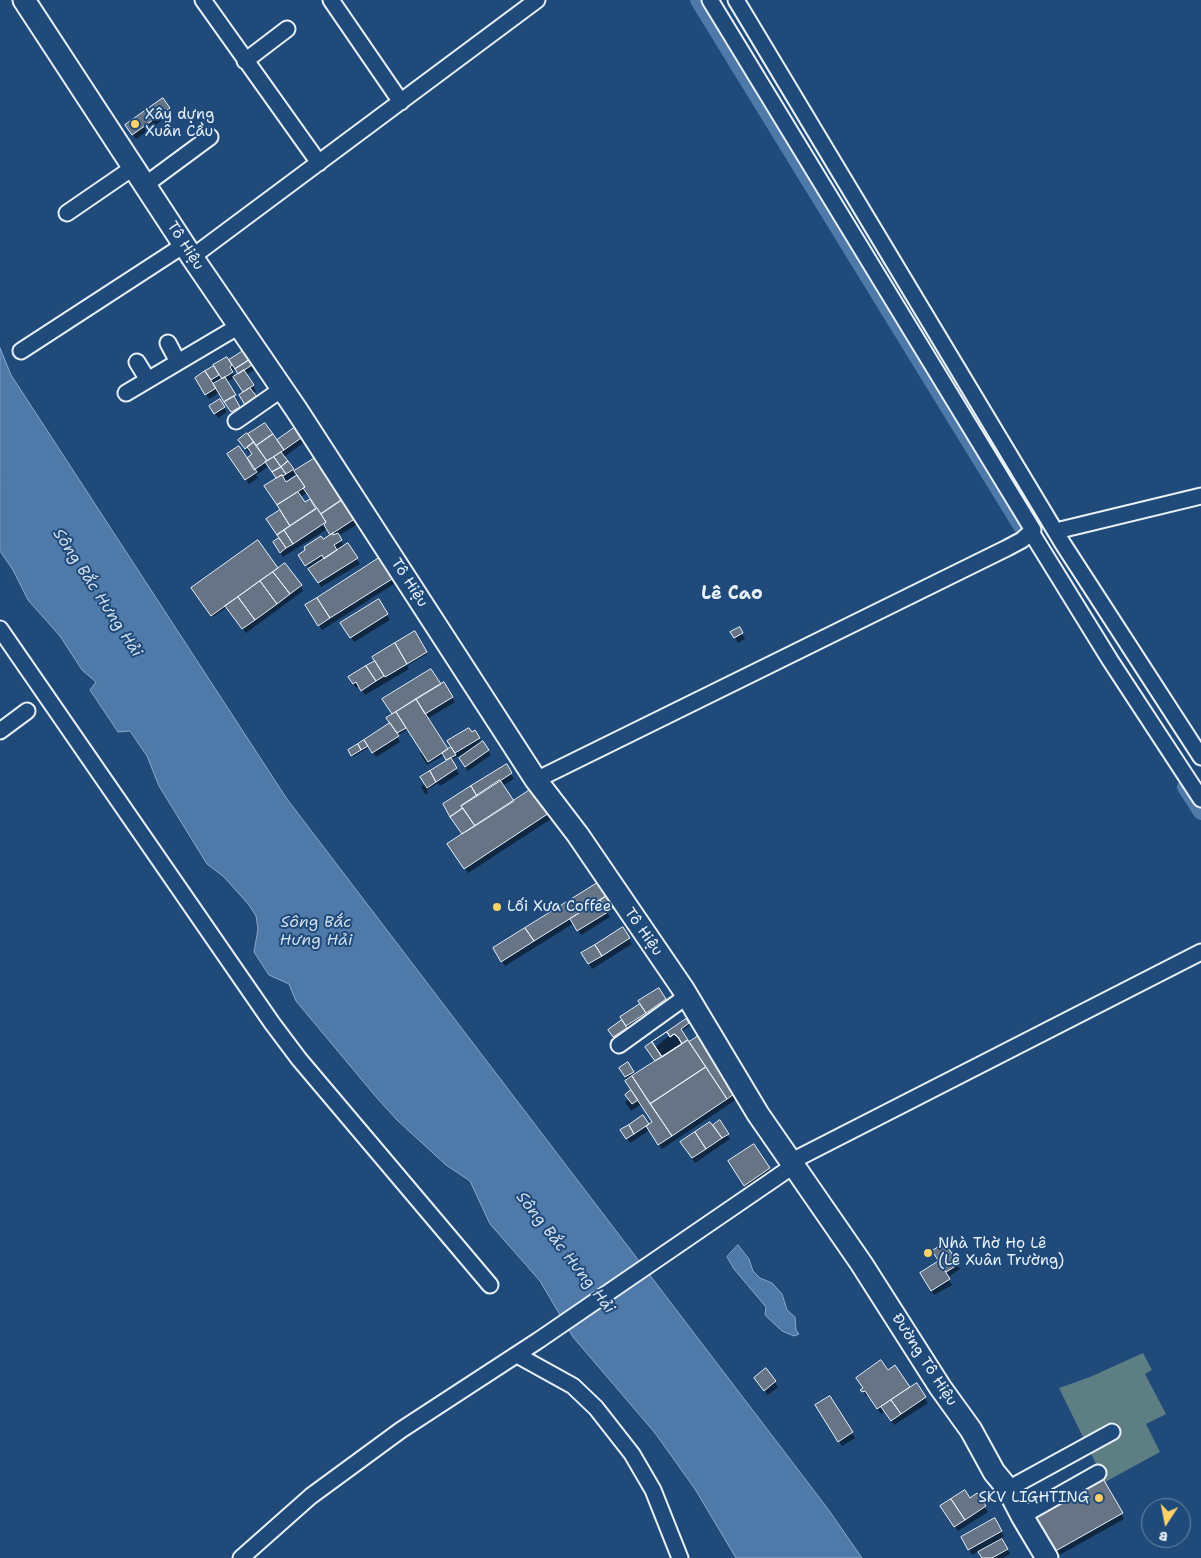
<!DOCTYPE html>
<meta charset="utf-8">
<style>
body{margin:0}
#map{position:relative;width:1201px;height:1558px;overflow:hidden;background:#1f4a7a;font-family:"Shantell Sans",sans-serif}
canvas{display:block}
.north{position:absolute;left:1141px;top:1498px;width:50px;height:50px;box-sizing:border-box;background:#1f4a7a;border:1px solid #6f8dac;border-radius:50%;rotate:191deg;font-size:14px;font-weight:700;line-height:20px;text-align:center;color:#e8f1f8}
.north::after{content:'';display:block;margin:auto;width:18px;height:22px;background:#ffd166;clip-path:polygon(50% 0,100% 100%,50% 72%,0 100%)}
</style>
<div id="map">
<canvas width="1201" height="1558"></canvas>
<div class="north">B</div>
</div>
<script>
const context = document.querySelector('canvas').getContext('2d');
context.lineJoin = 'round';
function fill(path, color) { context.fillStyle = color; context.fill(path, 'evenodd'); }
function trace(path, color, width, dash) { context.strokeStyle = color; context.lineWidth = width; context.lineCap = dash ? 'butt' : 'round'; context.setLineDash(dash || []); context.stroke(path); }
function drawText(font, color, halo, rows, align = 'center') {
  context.font = font + ' "Shantell Sans",sans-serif'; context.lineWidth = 4; context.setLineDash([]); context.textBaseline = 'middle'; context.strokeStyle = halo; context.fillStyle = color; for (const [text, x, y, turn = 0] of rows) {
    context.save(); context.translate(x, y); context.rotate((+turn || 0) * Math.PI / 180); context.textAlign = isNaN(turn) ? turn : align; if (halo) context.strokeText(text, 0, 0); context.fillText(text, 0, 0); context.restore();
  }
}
fill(new Path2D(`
 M1143,1353L1152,1370L1145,1374L1166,1414L1146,1424L1160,1452L1105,1482L1059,1388L1090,1377Z`), '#5d7f83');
const water = new Path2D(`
 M0,348L11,375L287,799L828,1509L862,1558H736L695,1489L655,1433L573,1337L540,1281L490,1224L470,1181L446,1165L397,1120L377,1098L296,1001L289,984L269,975L254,952L258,929L256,916L249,905L224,877L207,864L159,786L147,756L130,731L118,732L90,690L96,682L82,670L60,636L28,600L13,570L0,551Z
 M738,1245L749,1259L753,1271L760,1278L772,1283L782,1294L787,1310L795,1317L796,1330L799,1334L794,1336L782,1331L765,1315L766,1307L734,1269L727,1257Z`);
fill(water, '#4e79a9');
trace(water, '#8ca9c9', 1);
fill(new Path2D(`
 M169,108L172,113L136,139L129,130Z
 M243,352L254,370L246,375L256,391L253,393L259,403L249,409L243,401L244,393L234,378L227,382L238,401L235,402L242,412L235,416L220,392L209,399L196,378L226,359L228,361ZM236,369L239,375L235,377L232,372Z
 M211,407H224L227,412L218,418Z
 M264,425L276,441L294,429L303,443L284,457L295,473L315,460L358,524L338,536L345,547L348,545L360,564L321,587L300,555L332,535L327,529L283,557L274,543L281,539L268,519L281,510L266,486L277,479L269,466L256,475L258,478L249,484L231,459L246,460L253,454L251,451L249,453L240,440ZM297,473L298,476L286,484L285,482ZM307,493L311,500L305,504L300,497Z
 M258,542L278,570L301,586L303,591L246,633L227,607L213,617L192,588Z
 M379,560L394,584L322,630L307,605Z
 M378,601L390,620L354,642L342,623Z
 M739,629L745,639L738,643L732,633Z
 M414,633L427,654L407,666L409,669L365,695L359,686L356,688L350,678L376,661Z
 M444,684L455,702L427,719L448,751L474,732L491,755L468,771L459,757L458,756L451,760L459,774L440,786L438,783L427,790L428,793L426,795L421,787L448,761L444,755L427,765L420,753L422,752L408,729L397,736L400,742L376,757L370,747L353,757L349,750L392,724L393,715L384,700Z
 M506,766L514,779L502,786L513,802L532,790L551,819L468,873L452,849L463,835L445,805Z
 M599,884L615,909L610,913L606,906L604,907L610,917L581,935L574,923L505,966L494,949Z
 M623,929L632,944L592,969L583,954Z
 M658,989L668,1005L616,1041L609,1030L624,1021L622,1018L642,1004Z
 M686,1021L689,1026L681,1031L689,1043L740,1097L662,1149L650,1130L630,1143L625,1135L642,1117L648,1126L654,1122L642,1104L631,1111L625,1102L629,1099L632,1091L621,1068L628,1064L635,1076L657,1062L650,1052Z
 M719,1122L730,1139L695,1163L685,1147Z
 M753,1146L772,1174L748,1190L732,1167Z
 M945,1244L960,1269L947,1278L952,1285L934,1295L922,1273L941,1262Z
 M895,1367L910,1389L916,1385L928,1403L894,1425L885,1411L881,1414L868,1395L866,1396L862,1390Z
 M766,1370L778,1387L768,1395L758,1383Z
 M830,1398L855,1438L842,1446L817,1406Z
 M1102,1478L1124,1519L1056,1557L1033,1516Z
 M977,1495L988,1512L958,1531L941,1506L970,1500Z
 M994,1520L1004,1536L1001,1538L1010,1554L1003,1558H983L979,1551L972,1555L962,1538Z`), '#0007');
trace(new Path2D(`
 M698,0L1021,526
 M1185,787L1201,812`), '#4e79a9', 16);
const building = new Path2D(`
 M163,98L170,108L132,135L125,125Z
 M243,351L249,360L235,369L229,360Z
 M227,357L232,365L230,367L233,372L222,379L213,365Z
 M249,360L252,365L238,374L235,369Z
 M214,366L219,375L211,380L205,371Z
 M244,370L254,385L243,392L233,377Z
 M205,371L216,388L205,395L195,378Z
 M225,377L236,395L224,402L213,384Z
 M250,388L257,397L245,405L239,395Z
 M234,396L240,407L231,412L224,402Z
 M220,399L225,407L214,414L209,406Z
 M265,423L273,434L256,446L248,434Z
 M294,428L301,438L284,450L277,440Z
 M247,433L254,442L245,449L238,440Z
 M273,434L284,450L267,461L256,446Z
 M254,442L267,461L254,470L247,458L252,454L247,447Z
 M239,446L257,472L245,480L227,454Z
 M281,452L288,461L281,467L274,457Z
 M274,457L281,467L272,472L265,462Z
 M315,458L342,500L321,514L303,488L305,487L294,471Z
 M288,461L294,469L286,474L281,467Z
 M281,467L286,474L283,476L282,475L276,478L272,472Z
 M282,475L286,482L297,475L305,487L277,505L264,486Z
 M298,492L305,502L310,499L316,509L290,526L277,505Z
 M343,499L356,518L330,535L324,525L326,522L321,514Z
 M317,508L326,522L293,544L284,530Z
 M280,510L290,526L277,535L266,519Z
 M284,530L293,544L286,548L277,535Z
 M333,533V535L338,533L342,540L334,545L337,550L324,559L322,555L305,566L298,555L305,550L304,547L321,536L323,539Z
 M279,538L286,548L280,553L273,542Z
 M258,540L278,568L211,616L191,588Z
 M348,543L358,558L318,583L308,569Z
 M379,558L392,579L330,618L317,598Z
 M285,563L302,585L290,594L273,572Z
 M273,572L290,594L277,604L260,581Z
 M260,581L277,604L255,620L238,597Z
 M238,597L255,620L242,629L225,606Z
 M317,598L330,618L318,626L305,605Z
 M379,599L388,614L350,638L340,623Z
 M740,627L743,633L734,638L730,632Z
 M415,631L427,652L407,664L395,643Z
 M395,643L407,664L385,677L372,657Z
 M375,661L384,676L376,681L366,666Z
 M366,666L376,681L361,691L356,682L353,684L348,677Z
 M431,669L441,684L392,714L382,699Z
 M444,682L453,697L425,714L416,699Z
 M416,699L448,749L428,762L396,712Z
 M396,712L406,728L397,733L386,718Z
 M390,723L399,736L372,753L364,740Z
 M469,728L472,732L475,730L480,738L455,753L447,741Z
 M364,740L368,746L361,750L358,744Z
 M483,741L489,750L465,767L459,758Z
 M358,744L361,750L351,756L348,750Z
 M451,747L456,755L446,760L442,753Z
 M451,758L457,768L436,782L430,771Z
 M507,764L512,773L477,796L471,786Z
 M430,771L436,782L427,788L420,777Z
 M500,780L514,801L475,826L461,806Z
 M471,786L477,796L461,806L463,808L450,817L443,804Z
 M533,788L549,813L464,869L447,844Z
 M463,808L475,826L462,834L450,817Z
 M599,882L608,895L534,941L525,928Z
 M608,895L615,907L608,912L600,900Z
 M600,900L608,912L577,931L570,919Z
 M623,927L630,938L602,956L595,945Z
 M525,928L534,941L501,962L493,948Z
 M595,945L602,956L588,964L581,953Z
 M659,988L666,999L646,1013L638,1001Z
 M640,1004L646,1013L626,1026L620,1017Z
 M686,1019L689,1023L681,1029L688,1040L682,1044L678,1037L674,1034L670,1037L667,1032Z
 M622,1020L627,1028L613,1037L608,1030Z
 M667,1032L670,1037L674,1034L678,1037L682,1044L662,1057L652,1042Z
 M667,1032L670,1037L674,1034L678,1037L682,1044L662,1057L652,1042Z
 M700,1035L738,1091L727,1099L689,1042Z
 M688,1040L706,1067L650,1104L632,1076Z
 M652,1042L662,1057L655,1061L645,1047Z
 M628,1062L634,1072L625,1077L619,1068Z
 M706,1067L727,1099L672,1136L650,1104Z
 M632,1076L672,1136L658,1145L646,1126L652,1122L625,1081Z
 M631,1090L638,1100L632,1104L625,1095Z
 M643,1115L649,1124L634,1134L629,1125Z
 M720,1120L729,1134L722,1138L713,1125Z
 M710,1122L722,1138L706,1149L695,1132Z
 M629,1125L634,1134L626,1139L620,1130Z
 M695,1132L706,1149L692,1158L680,1142Z
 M754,1144L770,1168L744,1186L728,1161Z
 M945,1243L959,1264L946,1272L932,1251Z
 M939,1261L950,1279L931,1291L920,1273Z
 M881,1360L888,1370L895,1365L910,1387L877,1409L865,1391L862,1392L860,1390L863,1388L856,1378Z
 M766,1368L776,1381L764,1391L754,1378Z
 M917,1383L926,1397L901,1414L891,1400Z
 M830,1396L853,1432L838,1442L815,1405Z
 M891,1400L901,1414L891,1421L881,1407Z
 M1102,1477L1123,1513L1052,1553L1031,1516Z
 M965,1490L970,1498L977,1493L986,1506L965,1520L951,1499Z
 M951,1499L965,1520L954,1527L940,1506Z
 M995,1518L1002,1531L968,1550L961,1537Z
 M1002,1539L1008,1549L992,1558H982L978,1552Z`);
fill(building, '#667486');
trace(building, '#e8f1f8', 1);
const minor = new Path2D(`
 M203,0L319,163
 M331,0L401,102
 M736,0L1063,544L1201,757
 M245,61L287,29
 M145,185L210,137
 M67,213L134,167
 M192,257L537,0
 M168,343L178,362
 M21,351L184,245
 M137,362L148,380
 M126,393L239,326
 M236,421L282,389
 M1056,531L1201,496
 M1031,532L1110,660L1201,799
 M0,629L272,1023L299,1059L490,1285
 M0,731L27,711
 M536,780L1007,548L1022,540L1033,530L710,0
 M619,1045L687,996
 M790,1162L1201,952
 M517,1355L573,1386L596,1408L632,1454L653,1490L680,1558
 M1008,1489L1112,1432
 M1022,1516L1098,1473
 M241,1558L311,1496L401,1430L539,1340L793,1166`);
const secondary = new Path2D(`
 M24,0L192,257L296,409L536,780L578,835L683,989L758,1114L861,1263L940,1387L971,1430L994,1472L1008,1489L1022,1516L1047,1558`);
trace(minor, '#e8f1f8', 19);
trace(secondary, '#e8f1f8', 25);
trace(minor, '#1f4a7a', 15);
trace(secondary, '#1f4a7a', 21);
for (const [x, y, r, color] of [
 [135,124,5,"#ffd166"],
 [497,907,5,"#ffd166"],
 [928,1253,5,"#ffd166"],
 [1099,1498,5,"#ffd166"]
]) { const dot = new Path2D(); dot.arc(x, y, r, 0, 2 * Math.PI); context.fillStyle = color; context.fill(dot); trace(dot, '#1f4a7a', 2); }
drawText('15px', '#e8f1f8', '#1f4a7a', [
 ["Xây dựng",145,115],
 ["Xuân Cầu",145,132],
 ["Lối Xưa Coffee",507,907],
 ["Nhà Thờ Họ Lê",938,1244],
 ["(Lê Xuân Trường)",938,1261],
 ["SKV LIGHTING",1089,1498,"right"]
], 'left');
drawText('15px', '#e8f1f8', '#1f4a7a', [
 ["Tô Hiệu",185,246,57],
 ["Tô Hiệu",409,583,57],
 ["Tô Hiệu",643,932,55],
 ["Đường Tô Hiệu",924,1360,57]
]);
drawText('italic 16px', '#d1dfec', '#1f4a7a', [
 ["Sông Bắc Hưng Hải",97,593,57],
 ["Sông Bắc",316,923],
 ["Hưng Hải",316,941],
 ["Sông Bắc Hưng Hải",565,1253,52]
]);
drawText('bold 18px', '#e8f1f8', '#1f4a7a', [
 ["Lê Cao",732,594]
]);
</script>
